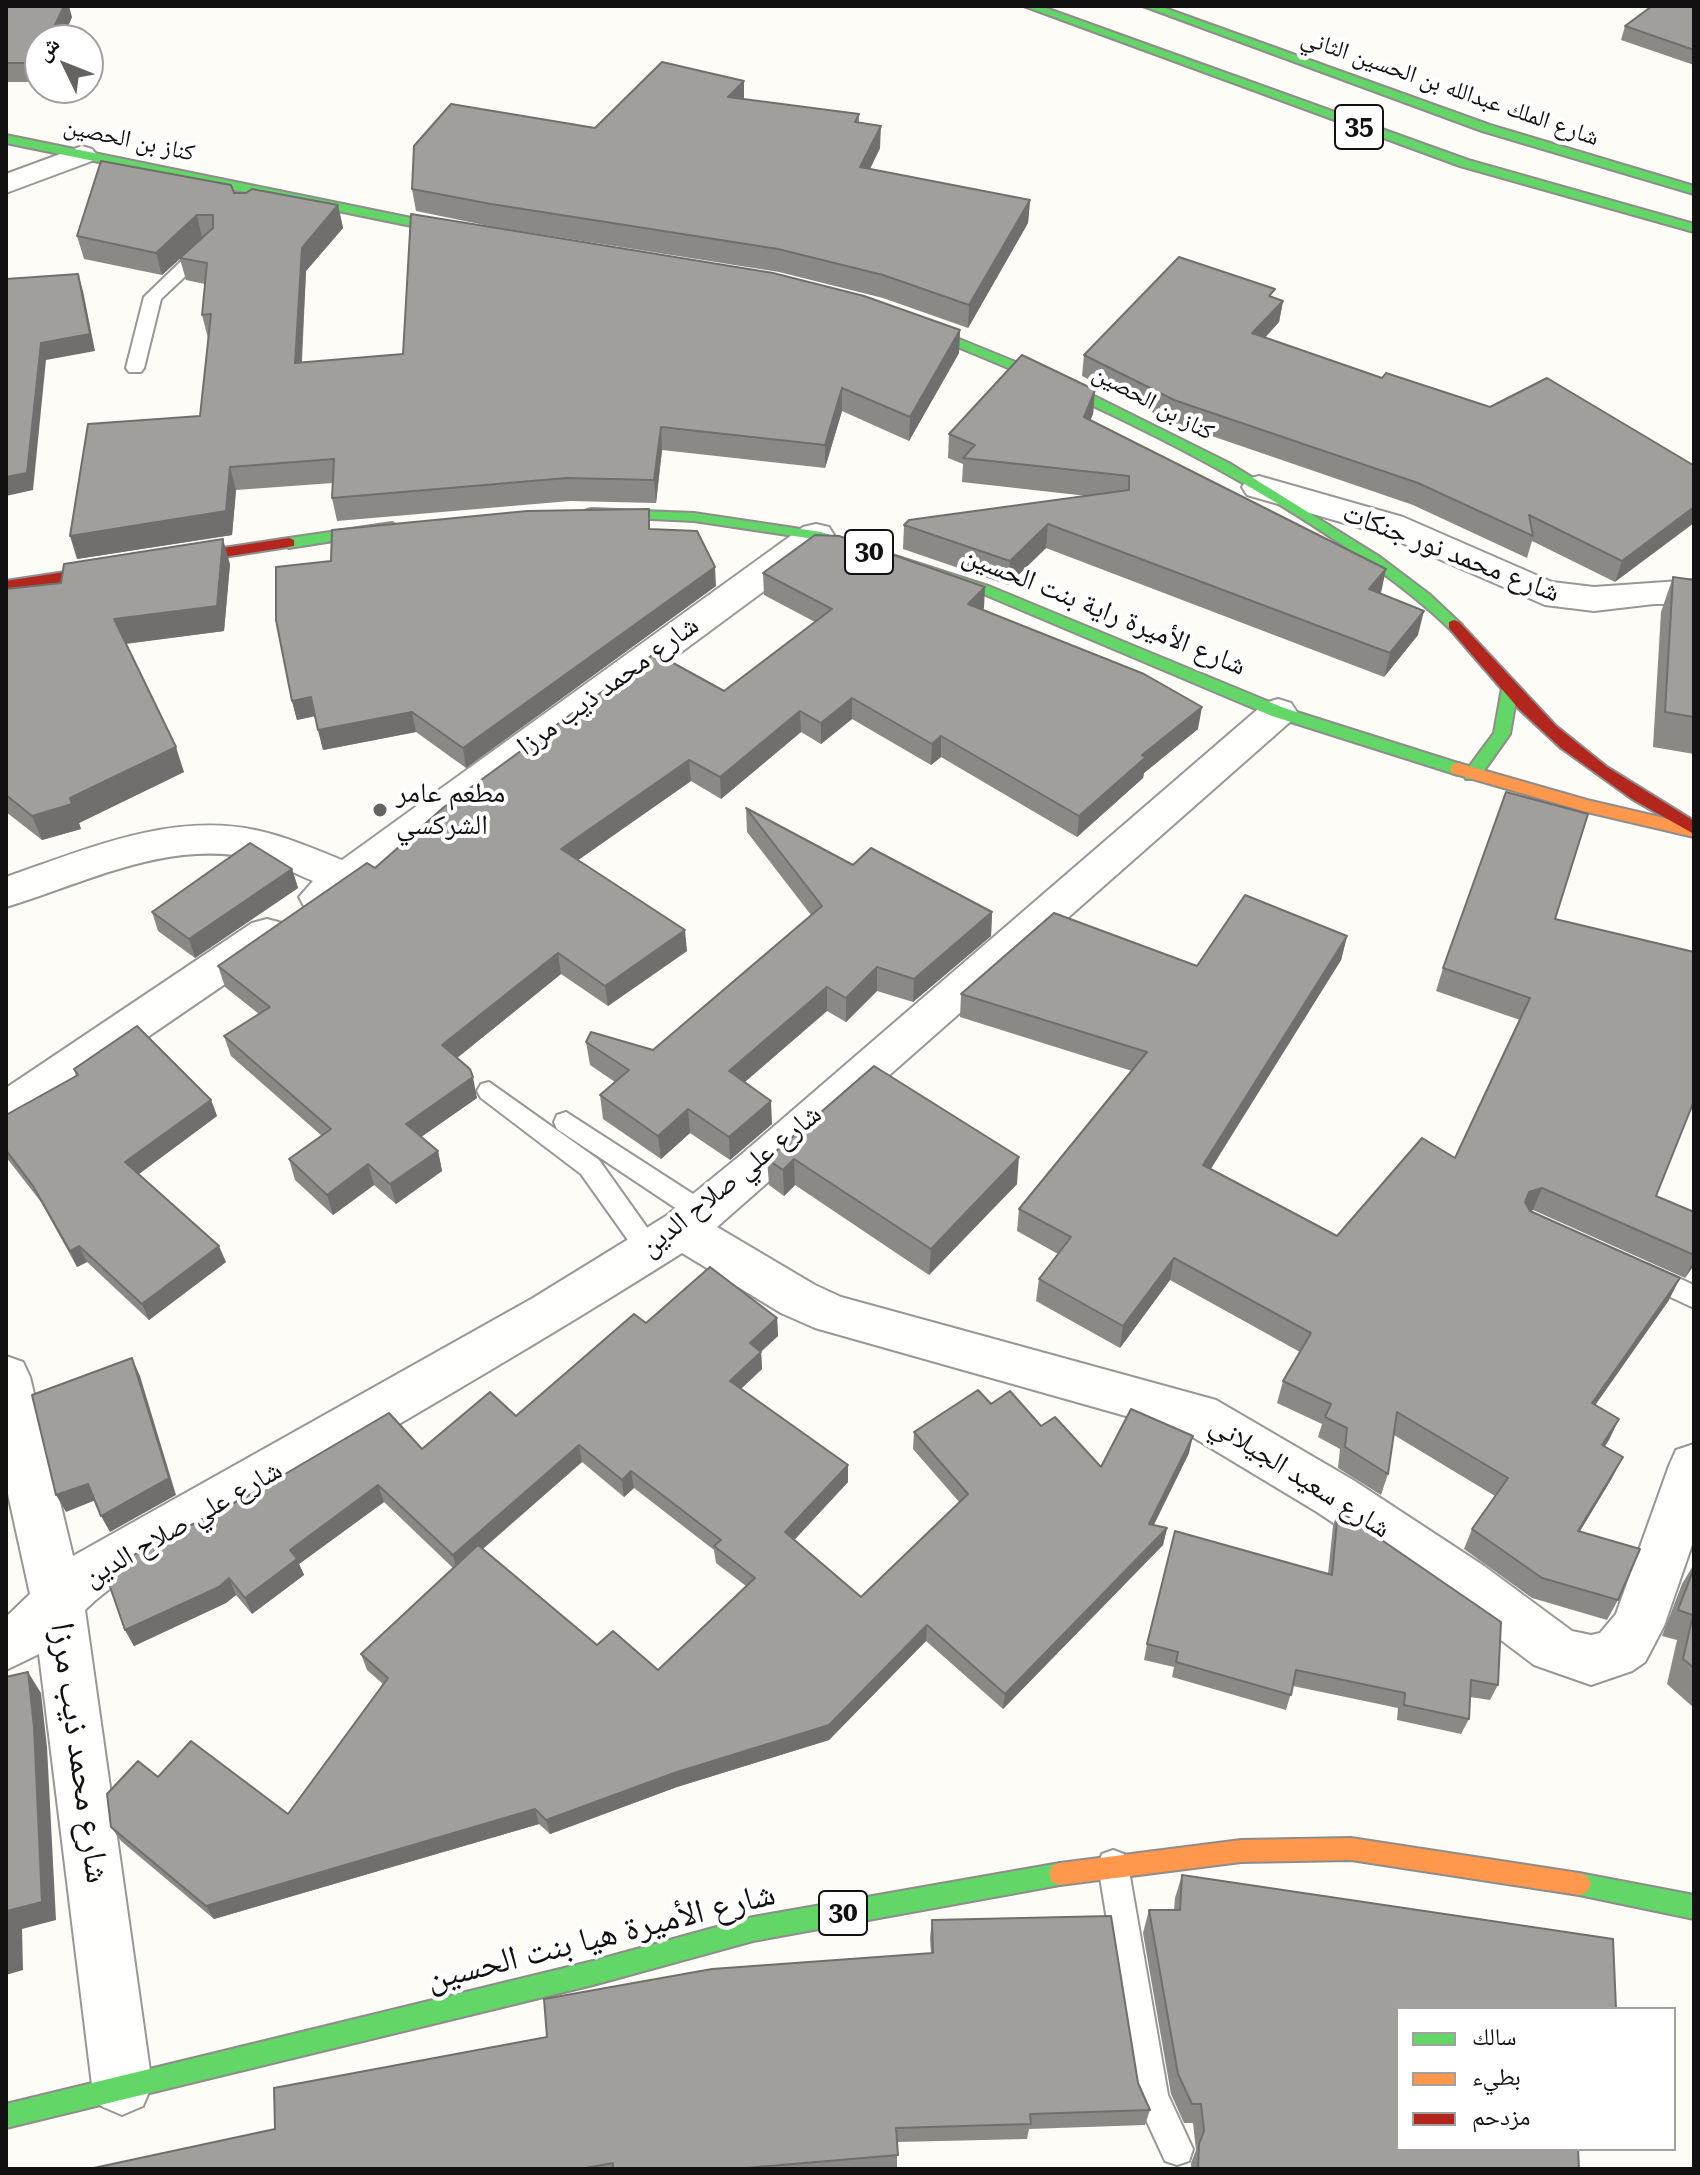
<!DOCTYPE html>
<meta charset="utf-8">
<style>
body{margin:0}
#map{position:relative;width:1700px;height:2175px;overflow:hidden;background:#fdfcf7;font-family:"Roboto Serif","Noto Naskh Arabic",serif}
canvas{display:block}
.frame{position:absolute;inset:0;border:8px solid #111;pointer-events:none}
.legend{position:absolute;left:1396px;top:2007px;width:280px;height:144px;box-sizing:border-box;background:#fff;border:2px solid #a0a0a0;margin:0;padding:10px 14px;list-style:none;font-size:24px;color:#111}
.legend li{display:flex;align-items:center;gap:16px;height:40px}
.legend b{width:40px;border:2px solid #a0a0a0}
.north{position:absolute;left:24px;top:24px;width:80px;height:80px;box-sizing:border-box;background:#fff;border:2px solid #a0a0a0;border-radius:50%;rotate:313deg;font-size:22px;font-weight:700;line-height:32px;text-align:center;color:#111}
.north::after{content:'';display:block;margin:auto;width:28px;height:36px;background:#646362;clip-path:polygon(50% 0,100% 100%,50% 72%,0 100%)}
</style>
<div id="map">
<canvas width="1700" height="2175"></canvas>
<div class="frame"></div>
<ul class="legend">
<li><b style="height:10px;background:#63d668"></b>سالك</li>
<li><b style="height:10px;background:#ff974d"></b>بطيء</li>
<li><b style="height:10px;background:#b3261e"></b>مزدحم</li>
</ul>
<div class="north">ش</div>
</div>
<script>
const context = document.querySelector('canvas').getContext('2d');
context.lineJoin = 'round';
function trace(path, color, width, dash) { context.strokeStyle = color; context.lineWidth = width; context.lineCap = dash ? 'butt' : 'round'; context.setLineDash(dash || []); context.stroke(path); }
function fill(path, color) { context.fillStyle = color; context.fill(path, 'evenodd'); }
function drawText(font, color, halo, rows, align = 'center') {
  context.font = font + ' "Roboto Serif","Noto Naskh Arabic",serif'; context.lineWidth = 8; context.setLineDash([]); context.textBaseline = 'middle'; context.strokeStyle = halo; context.fillStyle = color; for (const [text, x, y, turn = 0] of rows) {
    context.save(); context.translate(x, y); context.rotate((+turn || 0) * Math.PI / 180); context.textAlign = isNaN(turn) ? turn : align; if (halo) context.strokeText(text, 0, 0); context.fillText(text, 0, 0); context.restore();
  }
}
const lane = new Path2D(`
 M205,243L213,248L211,252L161,299L144,368L141,372H129L126,368L144,297L199,244Z
 M489,1082L599,1160L658,1243L662,1250L658,1257L649,1260L640,1257L581,1174L481,1098L477,1091L481,1084Z
 M566,1112L710,1205L714,1212L710,1219L701,1222L692,1219L557,1129L554,1122L557,1115Z
 M1647,1264L1694,1285V1308L1638,1282L1634,1275L1638,1268Z
 M1113,1850L1124,1854L1128,1865L1168,2095L1193,2149L1189,2161L1177,2165L1165,2161L1136,2098L1098,1865L1102,1854Z`);
const street = new Path2D(`
 M82,146L92,149L97,155L92,161L6,193V174Z
 M1259,476L1403,517L1552,582L1594,587L1694,580V604H1654L1594,611L1545,605L1379,533L1247,495L1242,487L1247,479Z
 M816,524L829,527L834,535L829,543L335,908L320,912L305,908L299,897L313,881C294,873 275,863 256,859C169,838 86,883 6,907V877C85,850 170,812 255,830C285,836 314,849 342,860L803,527Z
 M1278,699L1291,703L1297,712L1291,721L717,1227L815,1285L841,1297L1216,1400L1353,1480L1484,1566L1572,1631L1591,1635L1600,1633L1616,1614L1669,1466L1676,1450L1694,1444V1539L1664,1626L1645,1662L1632,1671L1591,1685L1534,1665L1448,1600L1317,1512L1186,1433L815,1328L781,1313L682,1253C543,1341 399,1424 256,1508C202,1539 129,1566 85,1610L152,2085L143,2106L122,2115L101,2106L92,2085L39,1654L6,1670V1617L30,1594L6,1485V1356L23,1362L30,1377L73,1556L533,1298L666,1216L742,1154L1265,703Z
 M267,919L282,923L288,934L282,945L22,1123L6,1128V1088L252,923Z`);
const fast = new Path2D(`
 M1024,6H1040L1468,160L1694,224V232L1460,166Z
 M1143,6H1159L1490,125L1694,186V194L1482,131Z
 M6,135L470,230L476,234L470,238L6,143Z
 M905,317L1072,385L1229,463L1380,557L1429,594L1462,625L1459,628H1449C1404,585 1351,550 1298,516C1173,438 1038,378 900,324V318Z
 M592,509L694,513L821,532L991,587L1284,708L1464,765L1466,769L1458,775L1272,716L981,593L814,539L694,521L587,516V510Z
 M392,523L399,528L397,531L289,548L282,543L289,538Z
 M1510,683L1518,688L1510,734L1478,779H1466L1464,775L1466,771L1494,733L1502,688Z
 M1060,1863L1068,1866L1071,1874L1068,1882L1060,1885L753,1941L593,1985L6,2128V2104L593,1961L753,1917Z
 M1579,1873L1694,1895V1919L1579,1895L1571,1892L1567,1884L1571,1876Z`);
const slow = new Path2D(`
 M1458,763L1587,800L1694,825V837L1587,812L1452,773L1450,769L1452,765Z
 M1351,1838L1579,1873L1587,1876L1591,1884L1587,1892L1579,1895L1351,1860L1241,1862L1060,1885L1052,1882L1049,1874L1052,1866L1060,1863L1241,1840Z`);
const jam = new Path2D(`
 M289,538L294,540V546L6,591V581Z
 M1454,620L1459,622L1556,726L1607,767L1694,821V834L1632,799L1561,748L1519,709L1449,628V622Z`);
trace(lane, '#979795', 4);
trace(street, '#979795', 4);
trace(fast, '#8e8d8b', 4);
trace(slow, '#8e8d8b', 4);
trace(jam, '#8e8d8b', 4);
fill(lane, '#fffffe');
fill(street, '#fffffe');
fill(fast, '#63d668');
fill(slow, '#ff974d');
fill(jam, '#b3261e');
fill(new Path2D(`
 M6,6L72,17L62,40H40V82H6Z
 M1694,6V65L1621,40L1625,26Z
 M744,99L859,114V123L880,148L870,169L1030,200L1028,223L968,328L883,298L779,272L494,227L416,211L412,189L595,128Z
 M234,193L338,205L343,228L306,271L302,362L960,330L959,353L909,441L842,411L825,468L662,450L656,503L570,501L337,521L332,498L333,483L236,490L232,535L77,559L200,416L208,338L202,315L205,284L186,280L180,259L162,275L84,259L77,236Z
 M1274,298L1283,301L1279,322L1265,338L1382,378L1693,465L1615,582L1532,541L1527,558L1413,505L1171,422L1082,376L1084,355Z
 M1095,390L1093,414L1090,420L1386,569L1380,594L1418,635L1384,677L1046,548L1008,585L903,549L904,525L1087,496L962,482L963,464L948,458L949,434Z
 M651,529L716,586L466,768L416,732L323,750L315,716L297,720L292,701Z
 M230,564L224,631L126,644L184,772L79,823L81,829L42,840L6,812V589Z
 M763,573L984,608L983,610L1198,729L1144,773L1143,778L1077,837L941,757L931,765L852,719L821,744L801,732L721,799L691,781L578,860L687,951L608,1006L561,974L457,1058L477,1098L421,1137L438,1151L442,1171L396,1204L374,1185L333,1215L295,1180L289,1159L322,1136L231,1056L224,1036L259,1014L225,987L218,966L375,868L724,691L815,622L764,595Z
 M1673,577L1694,580V754L1653,747L1661,612Z
 M746,808L853,865L992,912L991,936L913,1002L877,991L846,1022L827,1011L744,1082L772,1124L730,1160L690,1133L661,1159L603,1119L600,1095L615,1082L590,1065L586,1042L653,1050L811,915L747,832Z
 M292,869L298,888L195,958L158,931L152,912Z
 M1555,919L1656,1196L1694,1212V1265L1685,1278L1533,1210L1531,1211L1669,1300L1595,1405L1619,1419L1605,1446L1612,1478L1580,1531L1618,1600L1607,1620L1532,1598L1464,1549L1472,1529L1495,1496L1394,1435L1388,1474L1381,1495L1338,1468L1340,1449L1318,1437L1322,1424L1277,1403L1283,1381L1300,1352L1170,1280L1120,1348L1036,1301L1039,1279L1058,1254L1017,1231L1019,1209L1132,1071L960,1017L961,994L1197,966L1347,936L1341,960L1210,1169L1337,1236L1455,1158L1520,1020L1436,991L1443,968Z
 M874,1066L1017,1184L929,1275L795,1185L784,1196L769,1185L767,1159Z
 M74,1069L211,1100L217,1116L139,1174L226,1262L149,1320L87,1262L77,1267L41,1202L6,1157V1115L76,1076Z
 M777,1318L778,1336L761,1352L762,1369L741,1389L848,1465V1482L794,1540L861,1597L960,1503L913,1449L914,1432L991,1404L1041,1426L1101,1467L1189,1453L1154,1525L1167,1528L1163,1545L1003,1709L926,1641L829,1740L677,1787L550,1834L539,1824L214,1919L121,1841L111,1827L158,1777L288,1814L383,1684L367,1670L361,1654L453,1568L384,1502L299,1564L304,1575L252,1614L236,1595L226,1603L134,1646L125,1630L422,1449L516,1416L646,1323ZM582,1462L624,1497L634,1488L714,1550L716,1563L746,1586L658,1670L597,1645L483,1549Z
 M1338,1510L1498,1685L1490,1700L1470,1697L1469,1719L1461,1734L1397,1720L1398,1708L1293,1686L1286,1710L1172,1677L1174,1667L1144,1660L1147,1644L1328,1574L1333,1526Z
 M1694,1564V1708L1667,1684L1677,1640L1662,1636L1682,1584Z
 M1182,1875L1398,2009L1579,2169H1191V2163L1196,2150L1193,2123H1184L1171,2094L1143,1933L1149,1910H1174L1175,1898Z
 M932,1920L1138,2083L1150,2110L1145,2125L1029,2129L1027,2139L897,2142V2169H89L275,2129L547,2037L931,1954L930,1938Z`), '#8a8986');
fill(new Path2D(`
 M64,6H69L72,17L62,40H48Z
 M744,81V103L728,97Z
 M881,126L880,148L860,189V167Z
 M1030,200L1028,223L968,328L969,305Z
 M338,205L343,228L306,271L300,386L295,363L302,248Z
 M197,215L202,238L162,275L156,253Z
 M78,274L83,291L95,351L46,360L33,490L6,496V477L41,343Z
 M1283,301L1279,322L1249,354L1252,333Z
 M960,330L959,353L909,441L910,417Z
 M842,388V411L825,468V445Z
 M1095,390L1093,414L1082,441L1084,417Z
 M661,427L662,450L656,503L654,480Z
 M230,467L236,490L232,535L77,559L70,536Z
 M1694,507V523L1615,582L1622,561Z
 M1048,524L1046,548L1008,585L1010,561Z
 M223,539L230,564L224,631L122,644L114,619Z
 M715,567L716,586L466,768L463,748Z
 M1386,569L1381,593L1363,613L1369,589Z
 M985,587L984,608L967,625L968,604Z
 M1424,611L1418,635L1384,677L1390,653Z
 M311,697L315,716L297,720L292,701Z
 M852,698V719L821,744V723Z
 M1202,707L1198,729L1144,773L1143,778L1077,837L1079,816L1142,755Z
 M800,711L801,732L721,799L720,777Z
 M412,712L416,732L323,750L318,730Z
 M941,736V757L931,765L932,744Z
 M176,747L184,772L79,823L81,829L42,840L32,816Z
 M689,760L691,781L564,870L561,849Z
 M292,869L298,888L195,958L189,939Z
 M992,912L991,936L913,1002L914,979Z
 M685,930L687,951L608,1006L605,986Z
 M1347,936L1341,960L1199,1188L1203,1165Z
 M558,953L561,974L447,1066L442,1045Z
 M877,967V991L846,1022V998Z
 M827,987V1011L730,1095L729,1071Z
 M473,1077L477,1098L411,1144L406,1124Z
 M211,1100L217,1116L132,1179L125,1162Z
 M771,1101L772,1124L730,1160L729,1137Z
 M688,1109L690,1133L661,1159L658,1136Z
 M438,1151L442,1171L396,1204L390,1184Z
 M1019,1157L1017,1184L929,1275L931,1249Z
 M794,1159L795,1185L784,1196L783,1170Z
 M368,1164L374,1185L333,1215L327,1195Z
 M1542,1188L1533,1210L1520,1215L1529,1192Z
 M79,1246L87,1262L77,1267L70,1251Z
 M219,1246L226,1262L149,1320L142,1304Z
 M1174,1258L1170,1280L1120,1348L1123,1326Z
 M1694,1260V1265L1685,1278Z
 M1680,1278L1669,1300L1582,1424L1592,1403Z
 M777,1318L778,1336L751,1360L750,1343Z
 M761,1352L762,1369L731,1398L730,1381Z
 M132,1358L140,1376L176,1495L110,1532L101,1516Z
 M1619,1419L1609,1440L1592,1466L1602,1445Z
 M1193,1436L1189,1453L1146,1540L1149,1524Z
 M579,1445L582,1462L457,1571L453,1555Z
 M1623,1457L1612,1478L1568,1551L1578,1531Z
 M848,1465V1482L786,1549L785,1532Z
 M631,1471L634,1488L624,1497L622,1480Z
 M88,1484L96,1500L66,1512L56,1495Z
 M378,1485L384,1502L299,1564L304,1575L252,1614L245,1598L290,1550Z
 M1167,1528L1163,1545L1003,1709L1005,1694Z
 M229,1578L236,1595L226,1603L134,1646L125,1630Z
 M927,1625L926,1641L829,1740L677,1787L550,1834L546,1820Z
 M28,1672L41,1693L47,1747L56,1920L22,1929L23,1970L6,1975L7,1911Z
 M535,1809L539,1824L214,1919L206,1906Z`), '#716f6d');
const building = new Path2D(`
 M6,6H64L48,40H40V57L37,63H6Z
 M1652,6H1694V50L1625,26Z
 M662,62L744,81L728,97L859,114L855,122L881,126L860,167L1030,200L969,305L883,275L778,249L491,204L412,189L414,146L451,104L595,128Z
 M101,161L231,185L234,193H246L252,189L338,205L302,248L295,363L403,354L411,214L773,273L864,296L960,330L910,417L842,388L825,445L661,427L654,480L567,478L332,498L334,459L230,467L226,511L70,536L88,424L200,416L211,314L202,315L207,263L180,258L213,228V215H197L156,253L77,236Z
 M1179,257L1275,289L1269,296L1283,301L1252,333L1382,378L1386,373L1490,407L1547,378L1693,465L1694,507L1622,561L1529,515L1533,536L1418,483L1174,400L1084,355Z
 M78,274L90,334L41,343L27,473L6,477V279Z
 M1022,355L1095,390L1084,417L1386,569L1369,589L1424,611L1390,653L1048,524L1010,561L904,525L909,520L1129,490V476L963,458L975,445L949,434Z
 M649,509V529L697,531L715,567L463,748L412,712L318,730L311,697L292,701L276,620V567L331,561L332,530L527,511Z
 M815,535L839,536L985,587L968,604L1144,674L1202,707L1142,755L1146,757L1079,816L941,736L932,744L852,698L821,723L800,711L720,777L689,760L561,849L685,930L605,986L558,953L442,1045L470,1069L473,1077L406,1124L438,1151L390,1184L368,1164L327,1195L289,1159L331,1129L224,1036L270,1007L218,966L367,863L375,868L444,807L655,653L724,691L832,609L763,573Z
 M223,539L217,606L114,619L176,747L70,798L72,804L32,816L6,795V589L61,583L64,564Z
 M1673,577L1694,580V717L1665,712Z
 M1506,792L1588,814L1555,919L1694,952V1101L1656,1196L1694,1212V1255L1542,1188L1529,1192L1525,1202L1530,1211L1680,1278L1592,1403L1619,1419L1602,1445L1623,1457L1578,1531L1640,1549L1618,1600L1542,1578L1472,1529L1508,1478L1397,1412L1388,1474L1345,1447L1347,1428L1325,1417L1331,1404L1283,1381L1311,1333L1174,1258L1123,1326L1039,1279L1071,1237L1019,1209L1147,1052L961,994L1054,913L1197,966L1245,895L1347,936L1203,1165L1337,1236L1422,1138L1455,1158L1530,998L1443,968Z
 M746,808L853,865L871,848L992,912L914,979L877,967L846,998L827,987L729,1071L771,1101L729,1137L688,1109L658,1136L600,1095L629,1070L586,1042L591,1032L653,1050L822,906Z
 M250,843L292,869L189,939L152,912Z
 M137,1026L211,1100L125,1162L219,1246L142,1304L79,1246L70,1251L33,1186L6,1150V1115L78,1075L74,1069Z
 M874,1066L1019,1157L931,1249L794,1159L783,1170L767,1159Z
 M710,1267L777,1318L750,1343L761,1352L730,1381L848,1465L785,1532L861,1597L968,1494L914,1432L978,1390L991,1404L1010,1391L1041,1426L1055,1417L1101,1467L1131,1409L1193,1436L1149,1524L1167,1528L1005,1694L927,1625L829,1725L674,1773L546,1820L535,1809L206,1906L111,1827L107,1794L138,1761L158,1777L191,1741L288,1814L388,1678L361,1654L478,1545L597,1645L613,1631L658,1670L755,1578L714,1546L721,1540L631,1471L622,1480L579,1445L453,1555L378,1485L290,1550L297,1559L245,1598L229,1578L219,1587L125,1630L107,1578L123,1570L120,1563L137,1553L251,1494L389,1413L422,1449L490,1392L516,1416L634,1314L646,1323Z
 M132,1358L169,1478L101,1516L88,1484L56,1495L32,1395Z
 M1338,1510L1501,1622L1498,1685L1471,1680L1469,1719L1404,1705L1405,1693L1296,1670L1291,1695L1176,1662L1178,1652L1147,1644L1175,1531L1332,1575Z
 M1694,1568V1668L1683,1659L1693,1615L1678,1610Z
 M28,1672L34,1727L42,1902L7,1911L9,1953L6,1954V1677Z
 M1182,1875L1613,1939L1616,2009H1398V2149H1578L1579,2169H1198L1199,2144L1204,2131L1201,2104H1192L1178,2074L1149,1910H1180Z
 M1111,1916L1138,2083L1150,2110L1030,2114L1031,2124L896,2128L898,2155L746,2168V2169H613V2163L580,2169H89L275,2129L274,2088L547,2037L544,1999L712,1969L933,1953L932,1920Z`);
fill(building, '#a19f9c');
trace(building, '#716f6d', 2);
for (const [x, y, r, color] of [
 [380,810,8,"#646362"]
]) { const dot = new Path2D(); dot.arc(x, y, r, 0, 2 * Math.PI); context.fillStyle = color; context.fill(dot); trace(dot, '#fff', 3); }
drawText('24px', '#111', '#fff', [
 ["شارع الملك عبدالله بن الحسين الثاني",1450,88,19],
 ["كناز بن الحصين",129,140,12],
 ["كناز بن الحصين",1153,403,28]
]);
for (const [x, y, w] of [
 [1359,127,48],
 [869,552,48],
 [843,1913,48]
]) { const box = new Path2D(); box.roundRect(x - w / 2, y - 22, w, 44, 6); context.fillStyle = '#fff'; context.fill(box); trace(box, '#111', 2); }
drawText('bold 26px', '#111', null, [
 ["35",1359,127],
 ["30",869,552],
 ["30",843,1913]
]);
drawText('28px', '#111', '#fff', [
 ["شارع محمد نور جنكات",1451,553,21],
 ["شارع الأميرة راية بنت الحسين",1104,611,22],
 ["شارع محمد ذيب مرزا",608,686,-36],
 ["شارع علي صلاح الدين",731,1181,-39],
 ["شارع سعيد الجيلاني",1300,1477,32],
 ["شارع علي صلاح الدين",183,1524,-30]
]);
drawText('28px', '#111', '#fff', [
 ["مطعم عامر",396,794],
 ["الشركسي",396,826]
], 'left');
drawText('34px', '#111', '#fff', [
 ["شارع محمد ذيب مرزا",79,1753,82],
 ["شارع الأميرة هيا بنت الحسين",601,1937,-14]
]);
</script>
